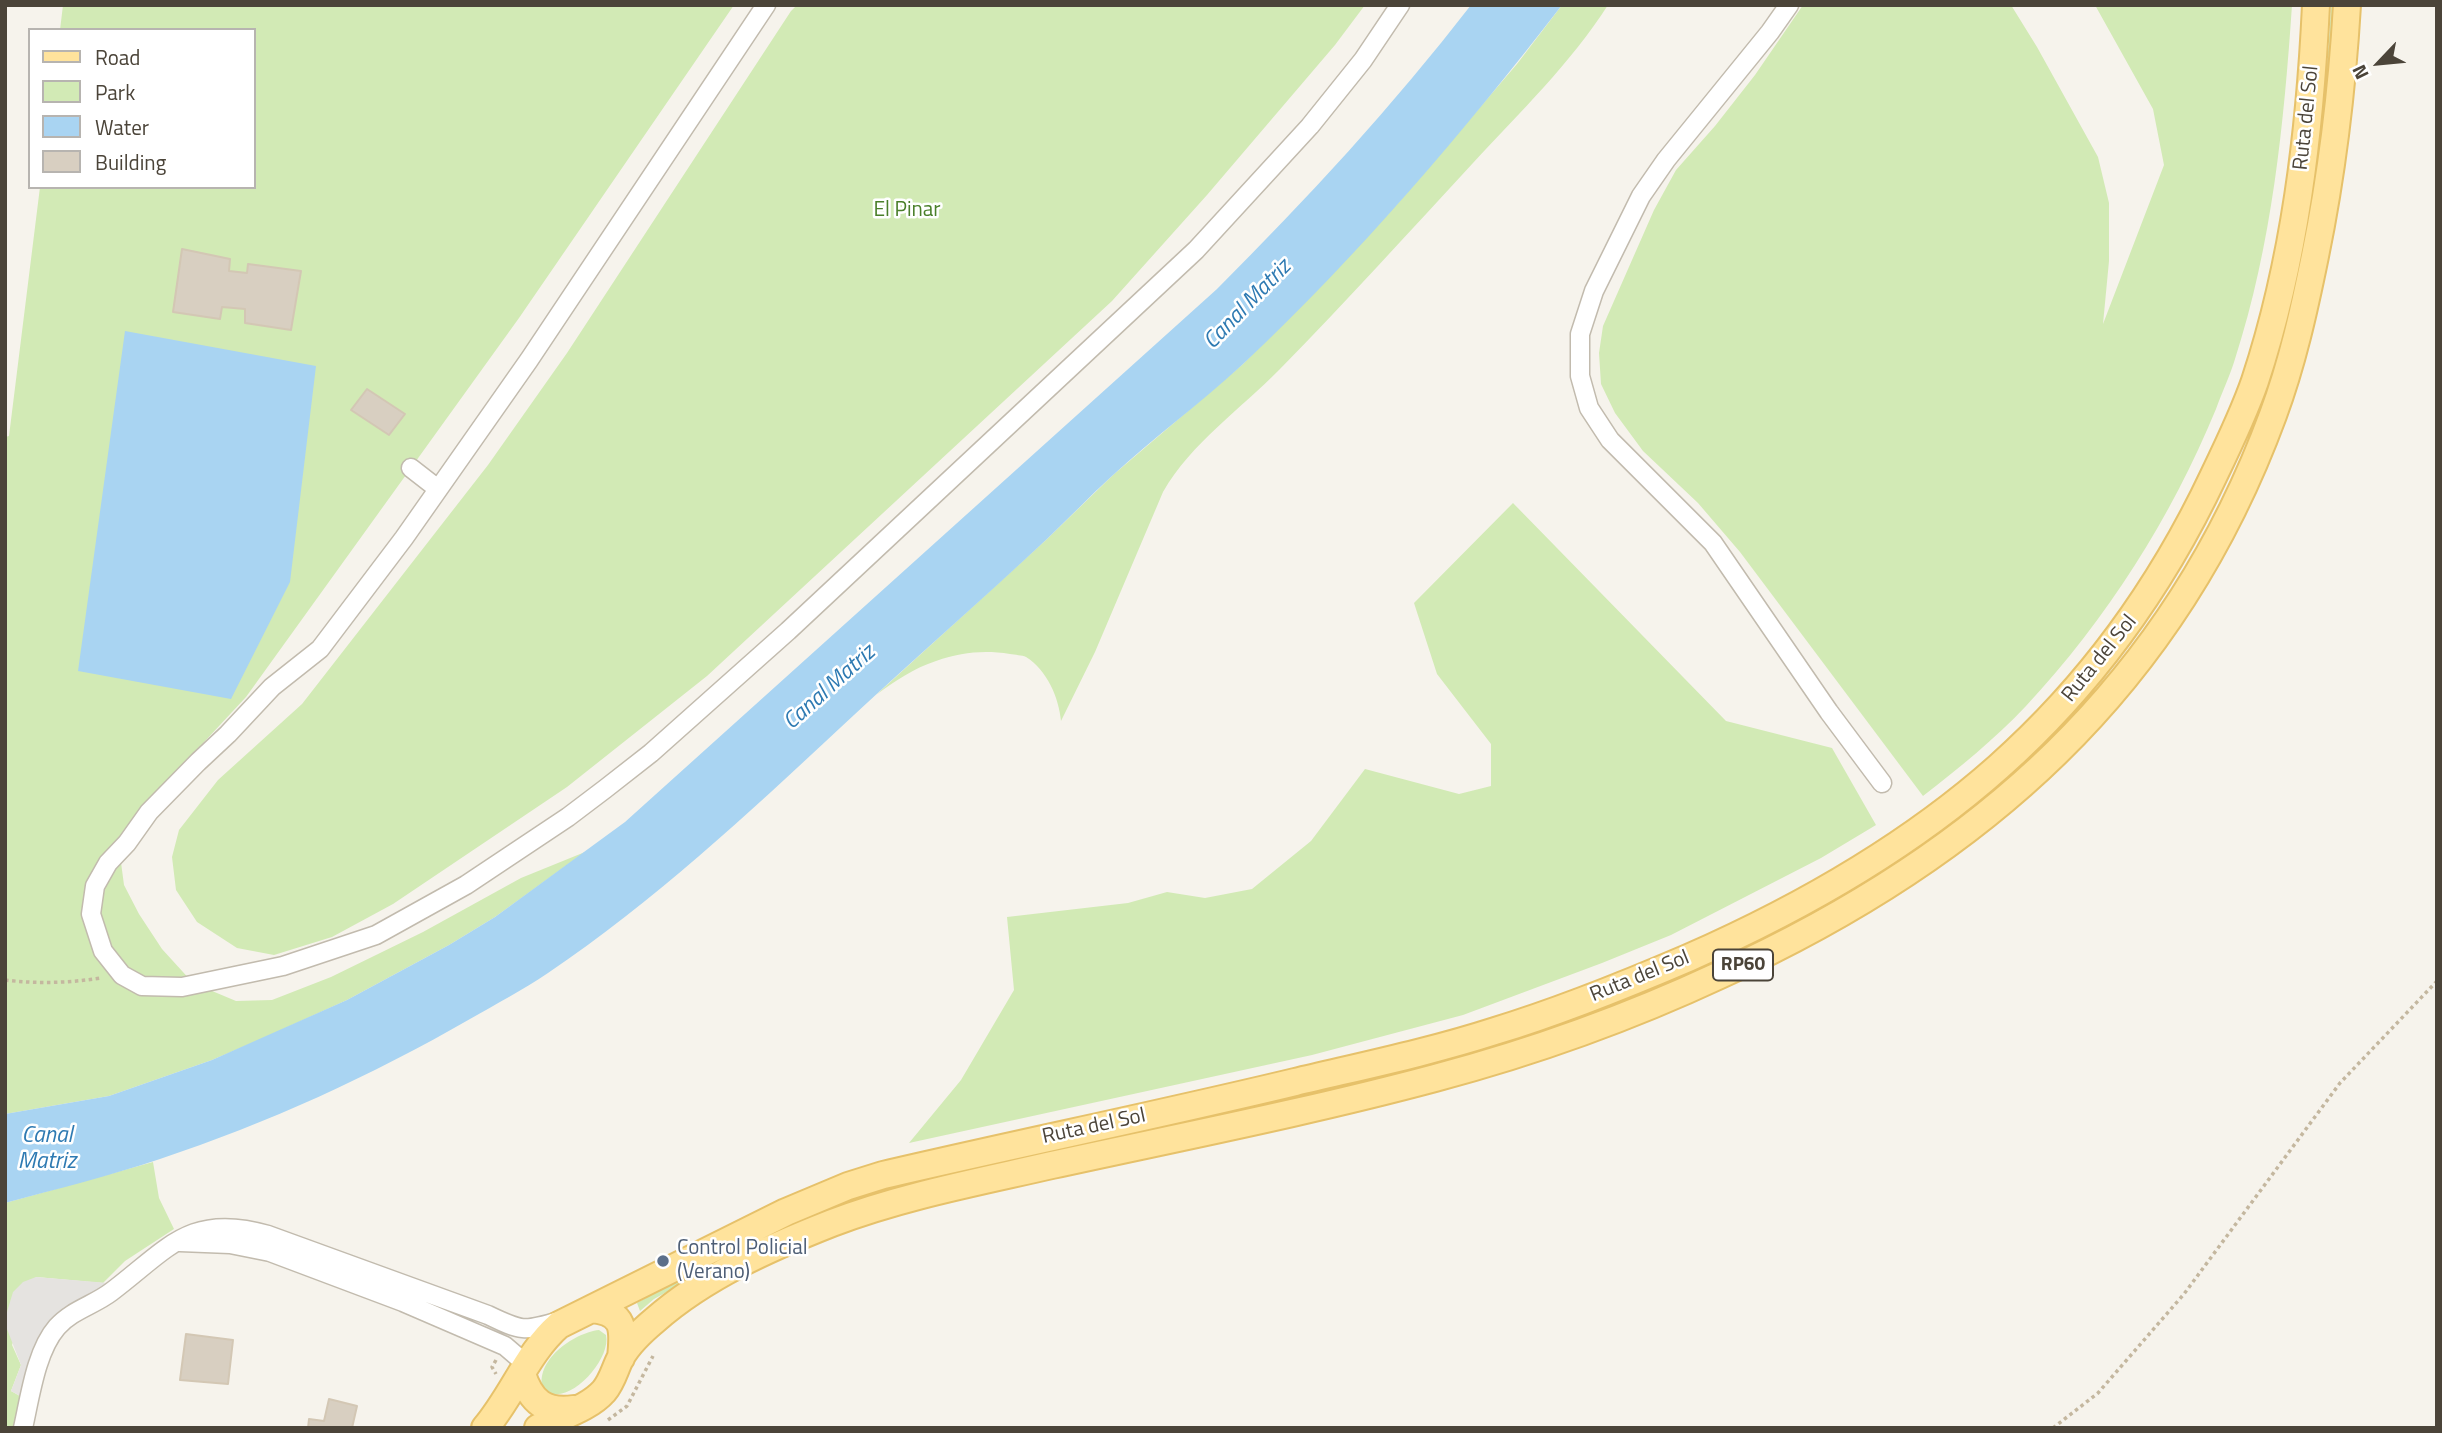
<!DOCTYPE html>
<style>
body{margin:0}
#map{position:relative;width:2442px;height:1433px;overflow:hidden;background:#f6f3ec;font-family:"Titillium Web",sans-serif}
canvas{display:block}
.frame{position:absolute;inset:0;border:7px solid #4b4439;pointer-events:none}
.legend{position:absolute;left:28px;top:28px;width:228px;height:161px;box-sizing:border-box;background:#fff;border:2px solid #b7b4b0;margin:0;padding:9px 12px;list-style:none;font-size:21px;color:#4b4439}
.legend li{display:flex;align-items:center;gap:14px;height:35px}
.legend b{width:35px;border:2px solid #b7b4b0}
.north{position:absolute;left:2344px;top:28px;width:70px;height:70px;-webkit-text-stroke:5px #fff;paint-order:stroke;rotate:244deg;font-size:19px;font-weight:700;line-height:28px;text-align:center;color:#4b4439}
.north::after{content:'';display:block;margin:auto;width:24px;height:32px;background:#4b4439;clip-path:polygon(50% 0,100% 100%,50% 72%,0 100%)}
</style>
<div id="map">
<canvas width="2442" height="1433"></canvas>
<div class="frame"></div>
<ul class="legend">
<li><b style="height:9px;background:#ffe39c"></b>Road</li>
<li><b style="height:19px;background:#d2eab5"></b>Park</li>
<li><b style="height:19px;background:#a9d4f2"></b>Water</li>
<li><b style="height:19px;background:#d8cfc1"></b>Building</li>
</ul>
<div class="north">N</div>
</div>
<script>
const context = document.querySelector('canvas').getContext('2d');
context.lineJoin = 'round';
function fill(path, color) { context.fillStyle = color; context.fill(path, 'evenodd'); }
function trace(path, color, width, dash) { context.strokeStyle = color; context.lineWidth = width; context.lineCap = dash ? 'butt' : 'round'; context.setLineDash(dash || []); context.stroke(path); }
function drawText(font, color, halo, rows, align = 'center') {
  context.font = font + ' "Titillium Web",sans-serif'; context.lineWidth = 5; context.setLineDash([]); context.textBaseline = 'middle'; context.strokeStyle = halo; context.fillStyle = color; for (const [text, x, y, turn = 0] of rows) {
    context.save(); context.translate(x, y); context.rotate((+turn || 0) * Math.PI / 180); context.textAlign = isNaN(turn) ? turn : align; if (halo) context.strokeText(text, 0, 0); context.fillText(text, 0, 0); context.restore();
  }
}
fill(new Path2D(`
 M63,5H734L519,318L246,697L166,783L118,840L124,885L139,914L162,949L193,983L236,1001L272,1000L331,977L423,932L521,878L585,852L495,917L449,945L347,1000L259,1040L212,1060L109,1096L5,1114V437L9,436L40,187H254V30H60Z
 M797,5H1365L1335,45L1207,195L1112,301L707,676L567,787L393,904L332,937L274,955L237,948L197,922L176,890L172,857L179,830L218,780L302,704L488,465L567,353L791,11Z
 M1562,5H1608C1571,63 1520,112 1473,163C1409,232 1346,302 1280,369C1240,410 1192,442 1163,492L1095,652L1061,721C1059,698 1047,670 1026,657C1022,655 1015,655 1010,654C984,650 962,652 936,661C914,668 895,681 876,695L1047,539L1113,475L1243,364L1398,203L1517,64Z
 M1803,5H2011L2037,47L2098,157L2109,203V261L2103,324L2164,165L2153,109L2095,5H2292C2284,124 2272,245 2235,359C2230,376 2222,392 2216,409C2171,518 2107,619 2026,706C1995,739 1959,768 1923,796L1740,552L1698,503L1643,451L1615,413L1601,384L1599,353L1603,326L1654,210L1676,170L1715,126L1755,75Z
 M2331,5H2335L2324,143L2289,330L2247,453L2177,591L2084,712L1949,833L1815,917L1659,990L1544,1034L1455,1060L1259,1109L703,1271L701,1266C752,1242 804,1214 858,1197C923,1176 990,1163 1057,1148C1180,1122 1304,1098 1424,1064C1740,975 2053,829 2209,524C2228,486 2247,448 2260,409C2305,280 2324,141 2331,5Z
 M1513,503L1726,721L1832,748L1876,825L1821,858L1671,935L1602,963L1463,1015L1312,1055L909,1143L961,1080L1014,990L1007,917L1128,903L1167,892L1205,898L1252,889L1311,841L1365,769L1459,794L1491,786V744L1437,674L1414,603Z
 M153,1162L159,1198L174,1229L125,1261L103,1283L36,1277L12,1345L21,1365L11,1391L29,1401L23,1428H5V1203Z
 M688,1274L690,1279L654,1299L640,1311L637,1303Z
 M599,1330L606,1335C611,1357 577,1397 554,1394C550,1394 547,1392 543,1390C534,1361 573,1333 599,1330Z`), '#d2eab5');
fill(new Path2D(`
 M36,1277L120,1284L57,1327L29,1401L11,1391L21,1365L7,1329V1312L13,1292L23,1282Z`), '#e5e3e0');
fill(new Path2D(`
 M1471,5H1562C1464,132 1358,256 1242,365C1200,404 1154,437 1112,476C1090,496 1069,518 1047,539C979,603 908,664 840,728C747,815 653,902 548,973C523,990 496,1004 470,1019C371,1076 268,1123 160,1159C109,1176 57,1189 5,1203V1114L109,1096L212,1060L347,1000L449,945L495,917L625,822L1217,289C1307,199 1393,106 1471,5Z
 M125,331L316,366L290,582L231,699L78,671Z`), '#a9d4f2');
const building = new Path2D(`
 M182,249L230,259L229,271L247,273L248,264L301,271L291,330L245,323V309L222,307L220,319L173,312Z
 M367,389L405,414L389,435L351,410Z
 M186,1334L233,1340L228,1384L180,1380Z
 M329,1399L357,1406L352,1428H308L309,1419L324,1421Z`);
fill(building, '#d8cfc1');
trace(building, '#d3c7b4', 2);
const minor = new Path2D(`
 M766,5L529,360L404,538L320,649L272,687L228,734L198,762L149,812L127,843L108,863L95,886L91,914L103,951L122,975L142,986L182,987L283,966L376,935L466,885L568,817L605,789L651,753L788,631L1196,250L1310,126L1363,60L1400,5
 M1789,5L1770,32L1666,160L1641,196L1594,291L1580,334V376L1589,408L1610,440L1713,543L1829,712L1882,783
 M411,468L438,489
 M180,1242L230,1244L270,1252L403,1302L505,1346L519,1358L525,1369
 M23,1428C30,1397 36,1351 57,1327C72,1310 94,1305 111,1292C168,1249 190,1212 268,1235L488,1315C521,1331 524,1332 559,1321`);
const primary = new Path2D(`
 M591,1309C625,1312 624,1329 621,1358
 M522,1374C531,1402 545,1413 574,1409
 M485,1428C513,1395 527,1353 559,1325L786,1212L848,1186L883,1175C1020,1143 1158,1115 1295,1082C1362,1066 1430,1052 1495,1031C1561,1011 1625,985 1688,958C1927,853 2101,715 2214,475C2229,444 2244,413 2255,381C2295,260 2310,132 2316,5
 M538,1428C560,1416 588,1409 604,1391C613,1380 615,1368 621,1357C629,1343 643,1330 655,1320C705,1276 771,1247 832,1223C903,1196 978,1182 1052,1165C1180,1137 1308,1112 1435,1078C1533,1052 1628,1018 1720,975C1979,857 2173,687 2273,415C2292,364 2304,310 2315,256C2332,173 2342,90 2347,5`);
trace(minor, '#c2bbae', 21);
trace(primary, '#e6c16a', 30);
trace(new Path2D(`
 M5,980C38,984 68,983 101,978
 M496,1360L492,1367L496,1374
 M608,1420L627,1406L653,1356
 M2053,1428L2098,1393L2184,1294L2340,1083L2437,981`), '#c4b79f', 3.5, [3.5, 3.5]);
trace(minor, '#fff', 18);
trace(primary, '#ffe39c', 26);
for (const [x, y, r, color] of [
 [663,1261,7,"#5c6f8a"]
]) { const dot = new Path2D(); dot.arc(x, y, r, 0, 2 * Math.PI); context.fillStyle = color; context.fill(dot); trace(dot, '#fff', 2.5); }
for (const [x, y, w] of [
 [1743,965,60]
]) { const box = new Path2D(); box.roundRect(x - w / 2, y - 15.5, w, 31, 5); context.fillStyle = '#fff'; context.fill(box); trace(box, '#4b4439', 2); }
drawText('bold 19px', '#4b4439', null, [
 ["RP60",1743,965]
]);
drawText('21px', '#4b4439', '#fff', [
 ["Ruta del Sol",2307,118,-84],
 ["Ruta del Sol",2100,659,-51],
 ["Ruta del Sol",1640,977,-22],
 ["Ruta del Sol",1094,1127,-12]
]);
drawText('21px', '#4a7f2a', '#fff', [
 ["El Pinar",907,211]
]);
drawText('21px', '#4e5e75', '#fff', [
 ["Control Policial",677,1249],
 ["(Verano)",677,1273]
], 'left');
drawText('italic 23px', '#2e7ab2', '#fff', [
 ["Canal Matriz",1248,305,-46],
 ["Canal Matriz",830,688,-42],
 ["Canal",47,1136],
 ["Matriz",47,1162]
]);
</script>
